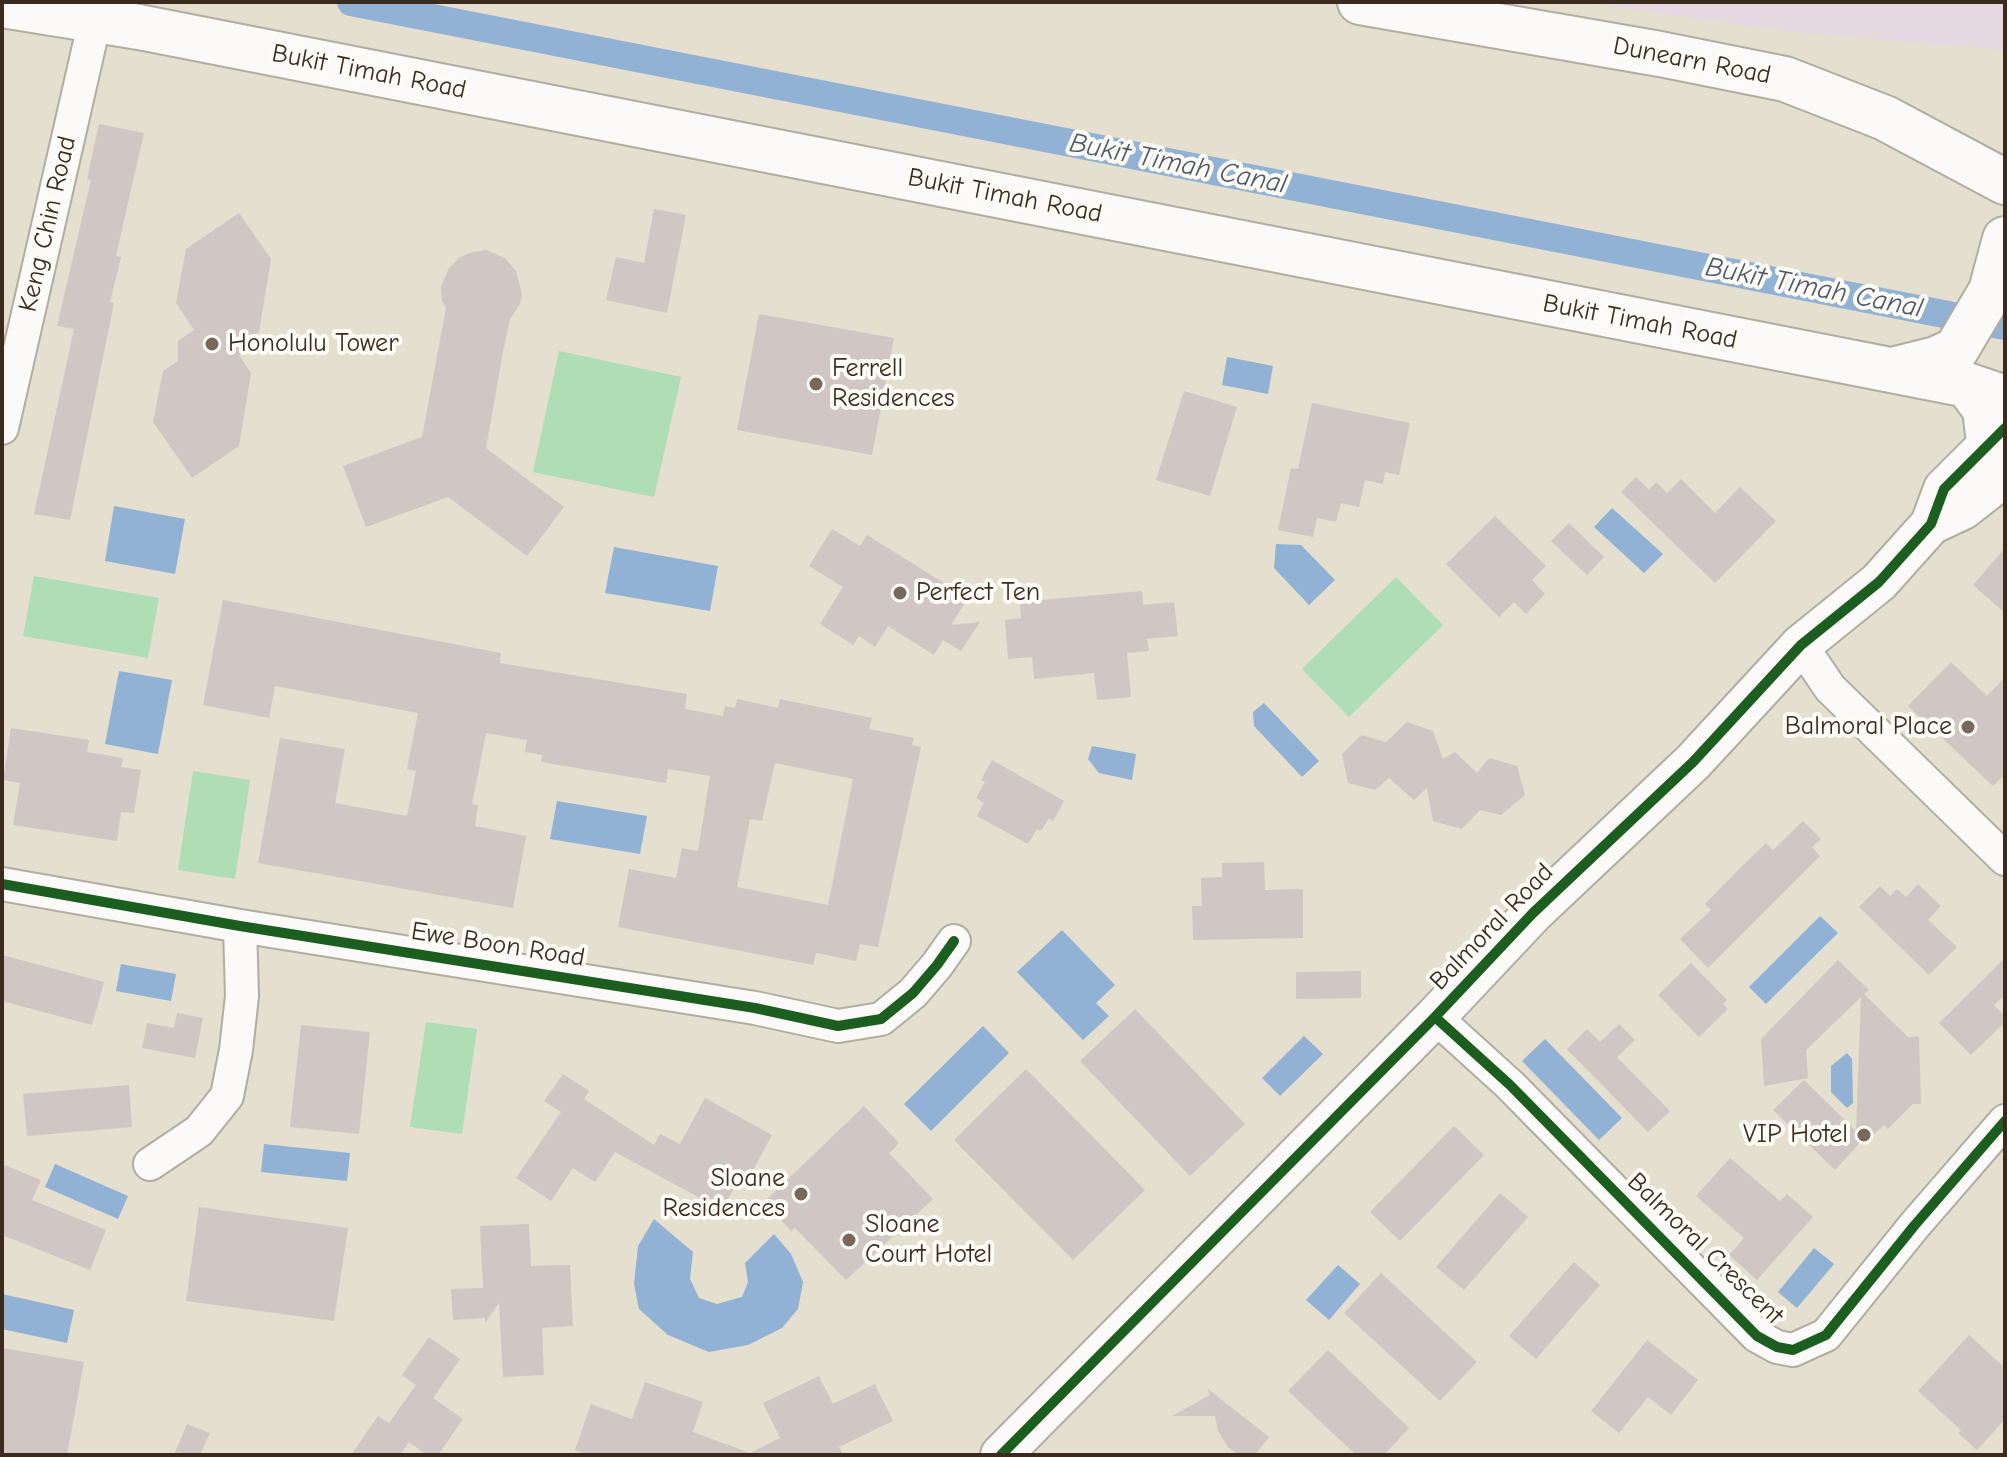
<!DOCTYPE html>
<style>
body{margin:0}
#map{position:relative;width:2007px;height:1457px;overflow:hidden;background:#e4dfce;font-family:"Comic Neue",sans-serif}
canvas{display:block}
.frame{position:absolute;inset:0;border:4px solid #3b2a1e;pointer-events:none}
</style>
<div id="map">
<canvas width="2007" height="1457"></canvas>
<div class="frame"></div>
</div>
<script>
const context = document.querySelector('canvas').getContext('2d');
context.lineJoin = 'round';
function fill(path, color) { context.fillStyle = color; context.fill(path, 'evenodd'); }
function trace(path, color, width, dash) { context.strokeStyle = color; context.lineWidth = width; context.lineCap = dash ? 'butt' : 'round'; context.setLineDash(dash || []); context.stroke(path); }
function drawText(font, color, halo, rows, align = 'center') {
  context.font = font + ' "Comic Neue",sans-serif'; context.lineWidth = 8; context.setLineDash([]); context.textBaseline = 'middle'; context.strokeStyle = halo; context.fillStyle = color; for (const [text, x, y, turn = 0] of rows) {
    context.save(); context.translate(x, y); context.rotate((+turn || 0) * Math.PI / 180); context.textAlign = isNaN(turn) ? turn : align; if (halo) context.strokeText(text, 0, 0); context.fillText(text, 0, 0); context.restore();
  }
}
fill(new Path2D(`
 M1582,2H2005V50L1793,32Z`), '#e6d8e0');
fill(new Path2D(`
 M559,351L681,377L654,497L533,472Z
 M34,576L159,598L148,658L23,636Z
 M1396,577L1443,625L1349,717L1302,669Z
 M193,771L250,780L235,879L178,870Z
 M426,1022L477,1029L462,1134L410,1127Z`), '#aeddb6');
fill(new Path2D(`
 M1227,357L1273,366L1268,394L1222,385Z
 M114,506L185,519L175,574L105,561Z
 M1612,508L1663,554L1644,573L1594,527Z
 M1276,544L1301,545L1335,580L1309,605L1274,568Z
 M614,547L718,566L710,611L605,593Z
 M119,671L172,680L158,754L105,744Z
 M1264,703L1319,761L1302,777L1254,726L1253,712Z
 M1092,746L1136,754L1132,780L1099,773L1088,759Z
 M557,801L647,816L640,854L550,839Z
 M1820,916L1838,933L1766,1004L1749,987Z
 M1062,930L1115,985L1096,1003L1109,1016L1083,1040L1017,972Z
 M121,964L176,974L171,1001L116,991Z
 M983,1026L1009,1053L931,1131L904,1104Z
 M1304,1036L1323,1054L1280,1096L1262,1078Z
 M1545,1039L1622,1118L1599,1140L1522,1061Z
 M1847,1053L1852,1059L1853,1103L1847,1108L1831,1092V1066Z
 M264,1144L350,1153L347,1181L261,1172Z
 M55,1164L128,1196L118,1219L45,1187Z
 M654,1219L693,1252L690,1279L699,1298L717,1304L742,1297L748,1282L745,1263L774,1234L791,1254L803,1282L798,1309L782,1328L748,1345L709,1352L668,1335L639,1309L634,1284L638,1246Z
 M1814,1248L1834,1264L1797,1308L1778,1292Z
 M1338,1265L1360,1284L1329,1320L1306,1300Z
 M2,1294L74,1310L67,1343L2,1329Z`), '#91b2d4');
trace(new Path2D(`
 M351,2L2005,326`), '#91b2d4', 28);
fill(new Path2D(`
 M99,124L144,133L116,256L121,257L110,302L114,303L70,520L34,514L74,329L57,326L91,180L87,179Z
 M654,209L686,215L667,313L606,300L616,257L644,263Z
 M239,213L271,259L259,332L244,341L249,348L239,355L251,373L239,446L192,478L153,422L163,371L178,361V341L194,330L176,303L186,249Z
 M486,250L505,258L516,271L522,294L520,304L510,319L503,352L486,448L564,507L527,556L448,497L366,527L343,466L422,437L446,308L442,301L441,287L449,268L459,258L469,253Z
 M759,314L894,338L872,455L737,430Z
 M1184,391L1237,407L1210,496L1156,480Z
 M1312,403L1410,423L1399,475L1385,472L1383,484L1365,480L1359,507L1341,503L1336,522L1317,518L1313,537L1278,530L1291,468L1298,469Z
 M1636,477L1649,490L1656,482L1667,493L1681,479L1715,513L1740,487L1776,521L1715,583L1621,492Z
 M1495,516L1546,566L1532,580L1545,594L1526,614L1514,602L1499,617L1446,564Z
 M1569,523L1604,557L1587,575L1551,541Z
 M832,529L860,546L867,535L968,598L951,625L980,622L961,651L943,640L934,655L888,626L875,647L859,636L853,645L820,624L843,587L809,566Z
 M2005,548V613L1973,585Z
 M1142,591L1143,605L1174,602L1178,636L1147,639L1149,651L1127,653L1131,697L1097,700L1094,673L1034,679L1032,657L1008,659L1005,620L1021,618L1020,602Z
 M223,600L501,653L500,663L687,694L685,709L723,716L725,706L735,708L737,699L778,708L780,699L872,718L869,729L914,738L912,745L921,747L878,947L860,944L856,961L816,953L813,965L618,927L629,869L676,878L682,848L698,851L710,776L668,769L666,783L541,762L542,755L525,752L527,740L486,733L472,804L478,805L475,826L526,836L513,908L258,863L280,738L345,749L335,803L407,816L416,771L407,769L418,713L275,686L269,718L203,705ZM775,763L853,779L828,905L737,887L750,819L762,821Z
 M1951,662L1987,696L2005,677V774L1993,786L1908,706Z
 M1407,722L1433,731L1443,759L1455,752L1477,773L1489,758L1517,766L1525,795L1501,815L1480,810L1462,829L1433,821L1427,788L1414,800L1389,778L1375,790L1348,783L1342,754L1361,735L1386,742Z
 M11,728L89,740L87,752L123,758L121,767L141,770L134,813L121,812L117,841L13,825L20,783L3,780Z
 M992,760L1064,801L1053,821L1049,818L1041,831L1037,829L1028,844L977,816L984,803L976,798L985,782L981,780Z
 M1803,821L1821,839L1812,847L1820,856L1708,968L1680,939L1711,910L1705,904L1741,867L1766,843L1773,850Z
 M1264,862L1265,890L1303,889V938L1193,940L1192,906H1202L1201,878L1222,877V863Z
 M1918,884L1941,906L1928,920L1957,947L1929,975L1859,907L1880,886L1890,896L1897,889L1906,897Z
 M2,955L104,982L92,1025L2,1001Z
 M2005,958V995L1994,1005L2005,1016V1022L1971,1055L1939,1023Z
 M1838,960L1869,990L1864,994L1908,1037L1919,1036L1921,1104H1913L1888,1129L1884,1125L1872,1136L1869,1133L1835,1170L1773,1110L1804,1080L1856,1131L1861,997L1806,1050L1808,1078L1764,1086L1761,1039Z
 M1691,963L1727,1000L1723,1004L1728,1009L1699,1037L1658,995Z
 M1361,971V998L1296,999V972Z
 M1135,1009L1245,1124L1190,1176L1080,1061Z
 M177,1013L203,1018L195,1058L142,1048L147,1023L174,1028Z
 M1619,1024L1635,1040L1617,1057L1670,1111L1648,1132L1567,1049L1587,1029L1600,1042Z
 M301,1025L370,1032L359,1134L290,1127Z
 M1026,1069L1145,1190L1073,1260L954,1140Z
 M563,1074L589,1091L584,1099L654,1145L660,1134L680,1144L705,1098L772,1135L746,1183L740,1177L722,1210L615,1152L595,1182L573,1168L551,1201L516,1178L561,1112L544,1101Z
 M129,1085L132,1127L27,1136L23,1094Z
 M864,1106L899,1143L889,1153L933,1199L846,1280L795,1228L791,1231L764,1202Z
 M1454,1126L1484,1155L1400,1241L1370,1212Z
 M1730,1158L1780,1201L1787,1194L1813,1217L1757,1280L1729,1255L1744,1238L1696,1196Z
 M2,1164L41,1180L32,1200L106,1230L90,1270L2,1235Z
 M1500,1193L1528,1217L1464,1290L1436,1267Z
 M199,1207L348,1228L334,1321L186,1301Z
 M529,1224L531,1266L570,1265L573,1326L542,1328L544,1375L503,1377L499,1303L485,1323V1318L453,1320L451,1289L483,1288L480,1226Z
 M1574,1262L1600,1285L1536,1359L1509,1336Z
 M1381,1273L1477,1362L1440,1401L1344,1313Z
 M1969,1335L2005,1368V1419L1977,1450L1958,1433L1961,1430L1918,1391Z
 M429,1337L460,1359L433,1398L463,1419L438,1455H427L409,1442L400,1455H351L378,1416L389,1423L416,1385L402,1375Z
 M1647,1340L1698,1380L1671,1415L1648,1397L1619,1433L1591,1411Z
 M2,1348L84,1362L67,1455H2Z
 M1328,1350L1409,1428L1384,1455H1356L1288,1391Z
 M819,1376L833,1404L875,1384L893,1421L839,1447L843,1455H588L575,1450L591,1404L632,1419L645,1382L703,1402L693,1432L750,1453L780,1438L763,1403Z
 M1208,1389L1269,1437L1255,1455H1239L1228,1447L1218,1431L1215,1416H1172L1210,1395Z
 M187,1424L210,1433L200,1455H174Z`), '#d0c6c4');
const minor = new Path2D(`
 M2,428L95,20
 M1801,645L1830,688L2005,859
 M2,884L240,926L755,1008L838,1026L881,1019L913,993L937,965L954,941
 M1435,1017L1510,1085L1757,1336L1777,1347L1793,1350L1826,1335L1914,1226L2005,1121
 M150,1164L199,1131L227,1096L236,1050L242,996L240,926`);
const tertiary = new Path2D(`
 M1931,524L1963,509L2005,476
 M1001,1455L1435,1017L1533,913L1693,762L1801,645L1879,582L1931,524L1944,489L2005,428`);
const trunk = new Path2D(`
 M1360,2L1660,54L1785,79L1885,118L2005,182
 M2,5L139,27L1967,385L2005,398
 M1896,369L1936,359L1956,350L1991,291L2005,239
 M1967,385L1985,409L1989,443`);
trace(minor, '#b2ada1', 36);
trace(tertiary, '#b2ada1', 44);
trace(trunk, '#b2ada1', 48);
trace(minor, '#fbfaf8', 32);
trace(tertiary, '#fbfaf8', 40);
trace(trunk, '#fbfaf8', 44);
trace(new Path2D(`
 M2,884L240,926L755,1008L838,1026L881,1019L913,993L937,965L954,941
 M1435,1017L1510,1085L1757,1336L1777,1347L1793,1350L1826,1335L1914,1226L2005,1121
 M1001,1455L1435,1017L1533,913L1693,762L1801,645L1879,582L1931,524L1944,489L2005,428`), '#1b5e20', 10);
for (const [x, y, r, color] of [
 [212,344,8,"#76695c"],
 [816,384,8,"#76695c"],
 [900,593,8,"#76695c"],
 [1968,727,8,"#76695c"],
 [1864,1135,8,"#76695c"],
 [801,1194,8,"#76695c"],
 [849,1240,8,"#76695c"]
]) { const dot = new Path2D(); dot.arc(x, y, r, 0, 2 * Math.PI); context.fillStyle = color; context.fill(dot); trace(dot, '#fdfcf7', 3); }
drawText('26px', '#3b2a1e', '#fdfcf7', [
 ["Dunearn Road",1692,61,11],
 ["Bukit Timah Road",369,72,11],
 ["Bukit Timah Road",1005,196,11],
 ["Keng Chin Road",48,224,-77],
 ["Bukit Timah Road",1640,322,11],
 ["Balmoral Road",1492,927,-46],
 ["Ewe Boon Road",498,945,9],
 ["Balmoral Crescent",1705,1249,44]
]);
drawText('26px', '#3b2a1e', '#fdfcf7', [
 ["Honolulu Tower",228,344],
 ["Ferrell",832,369],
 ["Residences",832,399],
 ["Perfect Ten",916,593],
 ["Balmoral Place",1952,727,"right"],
 ["VIP Hotel",1848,1135,"right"],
 ["Sloane",785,1179,"right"],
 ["Residences",785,1209,"right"],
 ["Sloane",865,1225],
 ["Court Hotel",865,1255]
], 'left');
drawText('italic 28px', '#4f5868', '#fdfcf7', [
 ["Bukit Timah Canal",1178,164,11],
 ["Bukit Timah Canal",1814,288,11]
]);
</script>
